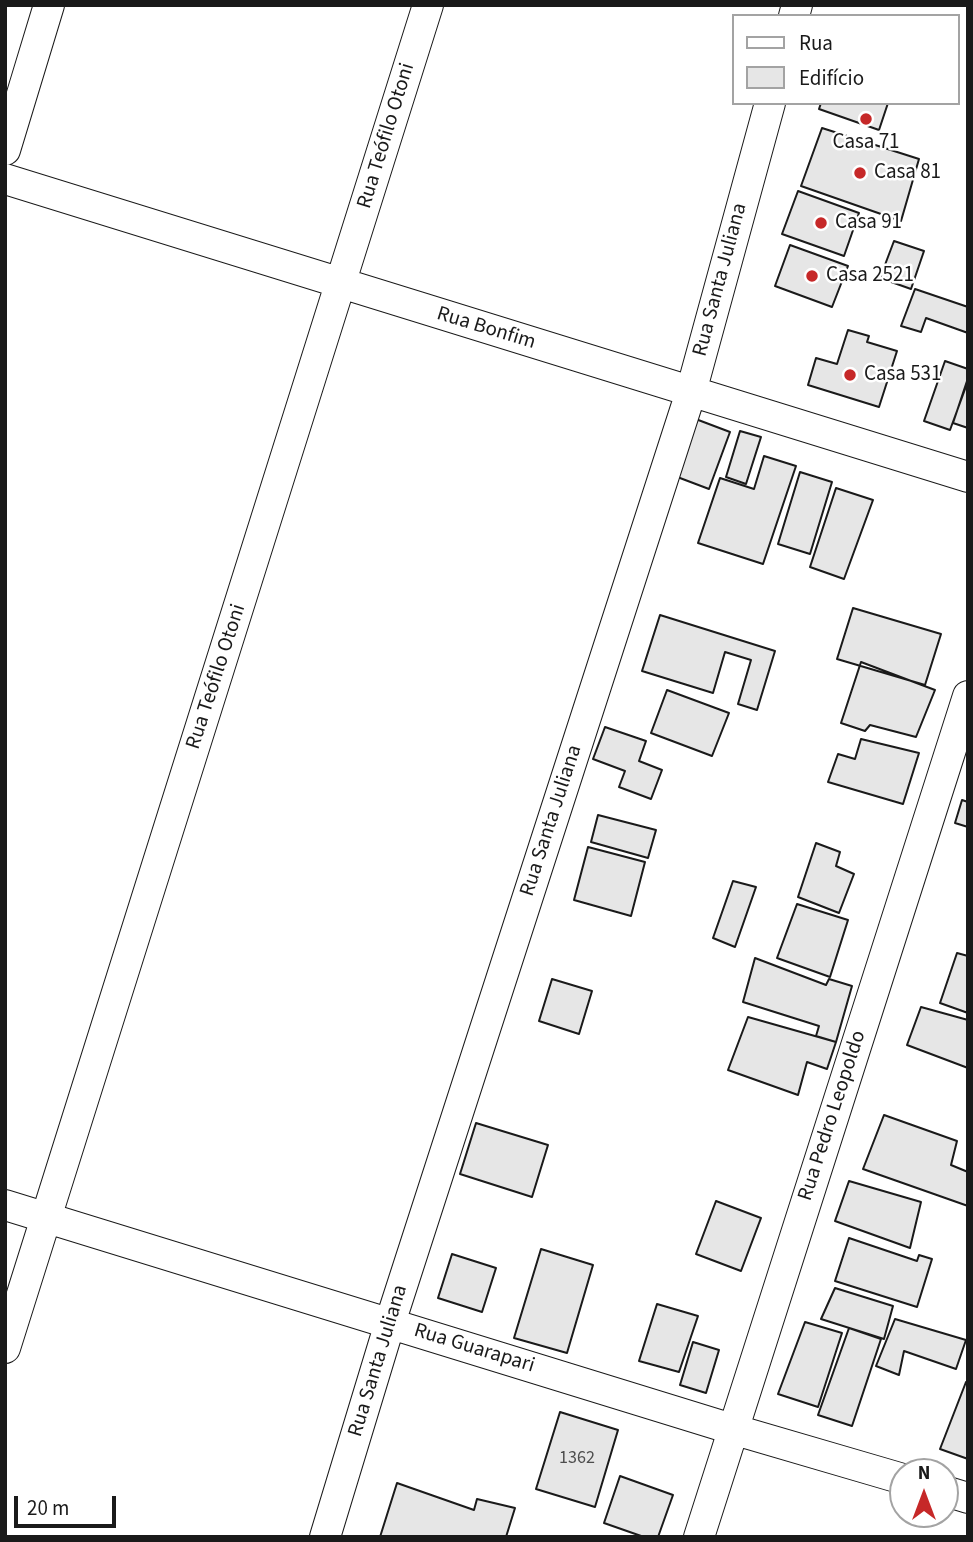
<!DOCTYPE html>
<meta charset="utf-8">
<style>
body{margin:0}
#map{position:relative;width:973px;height:1542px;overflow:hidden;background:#fff;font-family:"Source Sans 3",sans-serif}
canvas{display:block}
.frame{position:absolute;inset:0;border:7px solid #1a1a1a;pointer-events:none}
.legend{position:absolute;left:732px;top:14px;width:228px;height:91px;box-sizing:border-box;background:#fff;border:2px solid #a3a3a3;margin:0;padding:9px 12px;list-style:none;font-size:21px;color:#1a1a1a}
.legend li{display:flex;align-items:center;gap:14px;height:35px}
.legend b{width:35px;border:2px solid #a3a3a3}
.north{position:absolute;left:889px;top:1458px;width:70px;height:70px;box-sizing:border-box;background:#fff;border:2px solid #a3a3a3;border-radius:50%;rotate:0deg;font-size:19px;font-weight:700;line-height:28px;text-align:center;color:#1a1a1a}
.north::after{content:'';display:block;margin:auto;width:24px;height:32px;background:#c62828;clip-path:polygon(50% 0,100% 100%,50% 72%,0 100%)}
.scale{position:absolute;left:14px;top:1496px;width:102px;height:32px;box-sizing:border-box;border:4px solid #1a1a1a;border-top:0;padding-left:9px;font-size:21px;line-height:24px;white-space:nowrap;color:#1a1a1a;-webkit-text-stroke:5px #fff;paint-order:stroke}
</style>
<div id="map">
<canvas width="973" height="1542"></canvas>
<div class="frame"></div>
<ul class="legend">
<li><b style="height:9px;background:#fff"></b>Rua</li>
<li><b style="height:19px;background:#e6e6e6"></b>Edifício</li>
</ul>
<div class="north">N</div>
<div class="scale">20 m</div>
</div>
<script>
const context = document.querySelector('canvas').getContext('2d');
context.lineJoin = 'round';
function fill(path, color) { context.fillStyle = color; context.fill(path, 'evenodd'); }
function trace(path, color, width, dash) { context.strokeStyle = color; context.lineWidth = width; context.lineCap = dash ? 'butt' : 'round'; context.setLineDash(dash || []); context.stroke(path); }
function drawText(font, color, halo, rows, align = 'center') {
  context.font = font + ' "Source Sans 3",sans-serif'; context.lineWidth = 5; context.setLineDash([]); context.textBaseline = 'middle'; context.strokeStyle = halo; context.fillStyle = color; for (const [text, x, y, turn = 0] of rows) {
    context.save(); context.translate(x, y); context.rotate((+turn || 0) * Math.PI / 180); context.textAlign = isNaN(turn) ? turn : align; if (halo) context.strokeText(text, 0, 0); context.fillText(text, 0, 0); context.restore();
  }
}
const building = new Path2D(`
 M821,103H888L879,130L819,109Z
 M822,128L919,159L901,221L801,186Z
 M798,191L859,213L844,256L782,234Z
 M894,241L924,251L911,289L880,278Z
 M790,245L848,266L832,307L775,286Z
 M915,289L968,307V333L926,318L921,332L901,326Z
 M848,330L869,336L867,342L897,351L879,407L808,385L816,358L837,364Z
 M945,361L968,369V381L950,430L924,421Z
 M968,378V428L953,423Z
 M693,418L730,432L709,489L672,475Z
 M740,431L761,437L746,484L726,477Z
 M764,456L796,466L763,564L698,543L720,478L754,489Z
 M800,472L832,482L810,554L778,544Z
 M836,488L873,500L844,579L810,567Z
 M853,608L941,634L925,685L837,659Z
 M660,615L775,651L757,710L738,704L751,660L725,652L713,693L642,671Z
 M861,662L935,690L916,737L870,725L865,731L841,723Z
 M667,690L729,713L712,756L651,733Z
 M605,727L646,741L639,761L662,770L651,799L619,787L625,771L593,759Z
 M861,739L919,753L903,804L828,782L838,754L855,759Z
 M962,800L968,802V827L955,823Z
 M598,815L656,830L648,858L591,842Z
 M816,843L840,852L836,866L854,874L839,913L798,897Z
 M588,847L645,862L631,916L574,900Z
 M733,881L756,887L735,947L713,938Z
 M797,904L848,920L830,977L777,958Z
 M957,953L968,956V1013L940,1003Z
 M755,958L826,985L829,979L852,986L836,1042L816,1036L819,1026L743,1002Z
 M552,979L592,991L579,1034L539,1021Z
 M921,1007L968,1020V1068L907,1045Z
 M748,1017L836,1042L827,1069L807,1062L798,1095L728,1070Z
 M884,1115L957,1141L951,1165L968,1172V1206L863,1169Z
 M476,1123L548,1145L532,1197L460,1174Z
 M849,1181L921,1202L910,1248L835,1221Z
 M716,1201L761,1218L741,1271L696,1254Z
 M849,1238L917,1261L919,1255L932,1259L917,1307L835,1281Z
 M541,1249L593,1265L567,1353L514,1338Z
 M452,1254L496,1268L482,1312L438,1298Z
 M835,1288L893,1306L884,1339L821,1319Z
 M657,1304L698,1316L679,1372L639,1361Z
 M895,1319L966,1340L956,1369L904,1351L899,1375L876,1366Z
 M805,1322L842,1333L818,1407L778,1394Z
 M849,1328L881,1339L852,1426L818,1415Z
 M693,1342L719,1350L706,1393L680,1385Z
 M966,1382L968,1383V1459L940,1449Z
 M560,1412L618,1430L595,1507L536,1489Z
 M620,1476L673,1495L658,1537H644L604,1523Z
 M397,1483L474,1510L477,1499L515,1508L506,1537H380Z`);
fill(building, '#e6e6e6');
trace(building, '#1a1a1a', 2);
const street = new Path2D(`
 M794,16L797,5
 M5,150L49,5
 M5,179L968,477
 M5,1205L732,1429L903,1479
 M5,1348L428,5
 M945,1491L968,1498
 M325,1537L390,1323L691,392L770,103
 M699,1537L968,696`);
trace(street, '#1a1a1a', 32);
trace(street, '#fff', 30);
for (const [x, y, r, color] of [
 [866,119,7,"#c62828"],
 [860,173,7,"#c62828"],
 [821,223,7,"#c62828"],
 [812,276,7,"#c62828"],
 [850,375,7,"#c62828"]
]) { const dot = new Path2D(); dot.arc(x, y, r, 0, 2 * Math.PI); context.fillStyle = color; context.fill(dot); trace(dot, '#fff', 2.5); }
drawText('18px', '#4d4d4d', null, [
 ["1362",577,1459]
]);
drawText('21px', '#1a1a1a', '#fff', [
 ["Rua Teófilo Otoni",387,136,-73],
 ["Rua Santa Juliana",721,280,-75],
 ["Rua Bonfim",486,329,17],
 ["Rua Teófilo Otoni",217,677,-72],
 ["Rua Santa Juliana",552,821,-72],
 ["Rua Pedro Leopoldo",833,1116,-72],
 ["Rua Guarapari",474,1349,17],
 ["Rua Santa Juliana",379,1361,-73]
]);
drawText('21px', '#1a1a1a', '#fff', [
 ["Casa 71",866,143,"center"],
 ["Casa 81",874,173],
 ["Casa 91",835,223],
 ["Casa 2521",826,276],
 ["Casa 531",864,375]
], 'left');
</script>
